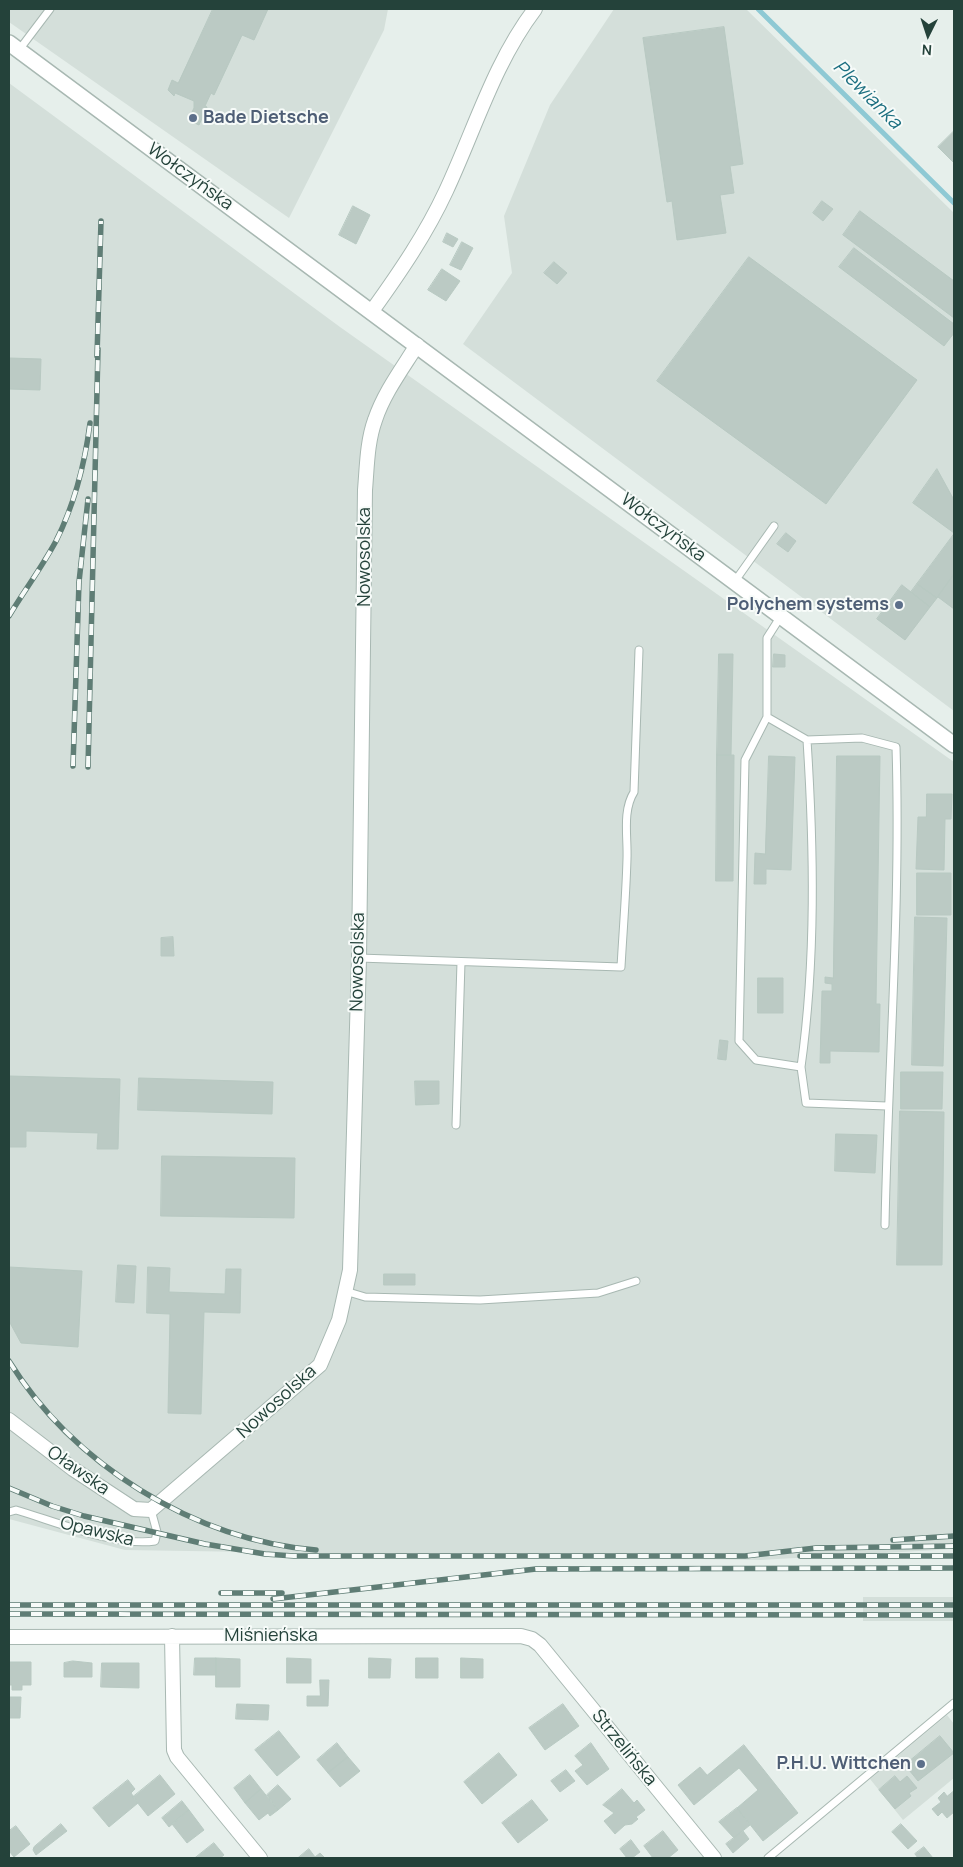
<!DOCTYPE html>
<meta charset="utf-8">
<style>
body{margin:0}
#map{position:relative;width:963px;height:1867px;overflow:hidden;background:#e6efeb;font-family:Manrope,sans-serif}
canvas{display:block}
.frame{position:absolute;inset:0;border:10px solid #24423a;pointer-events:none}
.north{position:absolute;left:903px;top:10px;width:50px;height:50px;-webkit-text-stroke:4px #f7fbf9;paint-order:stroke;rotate:184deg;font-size:14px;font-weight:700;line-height:20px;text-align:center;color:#24423a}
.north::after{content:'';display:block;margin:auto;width:18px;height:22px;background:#24423a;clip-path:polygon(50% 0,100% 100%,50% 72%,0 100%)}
</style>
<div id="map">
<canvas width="963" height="1867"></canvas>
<div class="frame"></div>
<div class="north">N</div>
</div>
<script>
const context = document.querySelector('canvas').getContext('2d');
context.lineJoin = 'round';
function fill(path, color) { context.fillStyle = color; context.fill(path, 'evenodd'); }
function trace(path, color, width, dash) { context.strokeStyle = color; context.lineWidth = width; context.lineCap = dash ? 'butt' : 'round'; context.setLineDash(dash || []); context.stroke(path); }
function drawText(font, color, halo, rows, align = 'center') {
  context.font = font + ' Manrope,sans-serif'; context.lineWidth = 4; context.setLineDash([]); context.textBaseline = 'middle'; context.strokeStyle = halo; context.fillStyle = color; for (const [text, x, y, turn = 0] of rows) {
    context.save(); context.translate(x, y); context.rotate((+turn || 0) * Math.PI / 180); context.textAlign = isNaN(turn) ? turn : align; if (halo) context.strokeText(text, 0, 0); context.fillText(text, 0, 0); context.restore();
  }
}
fill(new Path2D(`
 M9,9H388L384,30L289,218L9,22Z
 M614,9H746L954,213V711L463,344L512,273L504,216L550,105Z
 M9,83L340,327L954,762V1549L760,1560L125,1550L9,1519Z
 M863,1597H954V1621H863Z
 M947,1715L954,1724V1778L903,1820L870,1779Z`), '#d4dfda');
trace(new Path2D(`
 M758,9L954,203`), '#8ec9d4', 5);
const building = new Path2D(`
 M213,9H268L254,40L242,35L214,95L211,93L205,106L207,107L199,125L188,120L194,108V101L175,93L174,96L168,90L172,80L178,83Z
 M724,27L743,164L730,166L734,193L720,195L726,233L677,240L672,201L667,202L643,38Z
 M954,131V163L938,147Z
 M822,201L833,209L823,221L813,213Z
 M353,206L370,215L356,244L339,235Z
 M860,211L954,281V318L843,235Z
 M447,233L458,239L453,247L443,242Z
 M462,242L473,248L461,270L450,265Z
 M854,248L954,324V333L944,346L839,267Z
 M749,257L917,380L826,504L657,381Z
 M554,262L567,273L557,284L544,273Z
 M442,269L460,281L446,301L428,290Z
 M9,358L41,359L40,390L9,389Z
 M937,469L954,500V533L913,503Z
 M786,533L796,541L788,552L777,544Z
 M954,534V574L937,598L917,584Z
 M954,574V609L938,597Z
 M917,584L937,598L930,607L911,592Z
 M902,585L930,607L905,640L877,619Z
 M719,654H733L731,755H717Z
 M774,654L785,655V667H773Z
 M717,755H734L733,881H716Z
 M769,756L795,757L791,870L766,869V884H754L755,853L765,854Z
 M837,756H880L876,1004H880L879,1052L830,1051V1063H820L822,991H832V984L825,983V977L833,978Z
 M927,794H952L951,819H945L944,870L916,869L918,817H926Z
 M917,873H951V915H917Z
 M915,917L947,918L943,1066L912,1065Z
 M173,937L174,956H161V938Z
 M758,978H783V1013H758Z
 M720,1040L728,1041L726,1060L718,1059Z
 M901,1072H943L942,1109H901Z
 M9,1076L120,1079L118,1149H97L98,1133L26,1131V1147H9Z
 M139,1078L273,1082L272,1114L138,1110Z
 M415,1081H439V1104L416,1105Z
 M900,1111L944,1112L942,1265H897Z
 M836,1134L877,1135L875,1173L835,1171Z
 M162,1156L295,1158L294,1218L161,1216Z
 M118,1265L136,1266L134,1303L116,1302Z
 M9,1267L82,1271L78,1347L21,1343L9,1321Z
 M148,1267L170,1268L169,1292L225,1294L226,1269H241L240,1313L204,1312L201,1414L168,1413L170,1314L147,1313Z
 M384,1274H415V1285H384Z
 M195,1658H216V1675H194Z
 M216,1658L240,1659V1687H216Z
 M287,1658L311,1659V1683H287Z
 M369,1658L391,1659L390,1678H369Z
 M416,1658H438V1678H416Z
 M461,1658L483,1659V1678H461Z
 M73,1661L92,1663V1677H64V1663Z
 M9,1662H31V1685H22V1690H12V1685H9Z
 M102,1663H139V1688L101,1687Z
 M320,1680H329L328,1706H307V1696H320Z
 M9,1697H21L20,1718H9Z
 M237,1704L269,1705L268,1720L236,1719Z
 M563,1704L579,1726L545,1750L529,1728Z
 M279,1731L300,1757L277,1776L255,1750Z
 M940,1736L954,1753L918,1781L905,1765Z
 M337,1743L348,1757L328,1773L317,1760Z
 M591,1743L609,1769L587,1785L575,1771L583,1765L575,1756Z
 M744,1745L798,1813L763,1841L737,1808L758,1790L739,1768L694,1805L678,1785L700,1767L707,1775Z
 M499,1753L517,1775L482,1804L464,1782Z
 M348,1757L360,1771L340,1787L328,1773Z
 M566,1770L575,1781L560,1792L551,1781Z
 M160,1775L175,1794L148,1816L133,1797Z
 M250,1775L261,1789L245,1803L234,1788Z
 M895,1776L900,1782L907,1776L917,1788L909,1793L911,1796L895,1809L879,1790Z
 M128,1780L135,1789L131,1793L138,1803L109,1827L93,1808Z
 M278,1785L291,1799L278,1810L267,1795Z
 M261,1789L278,1810L270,1816L268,1813L259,1820L245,1803Z
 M622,1789L634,1803L637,1800L645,1810L636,1817L638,1819L632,1824L625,1825L615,1834L604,1821L614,1813L603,1805Z
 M954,1791V1812L947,1818L942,1812L938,1816L932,1809L941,1802L938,1798L944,1792L947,1796Z
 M532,1800L548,1820L518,1843L502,1823Z
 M182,1801L189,1810L169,1827L162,1818Z
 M737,1808L750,1825L734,1838L719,1822Z
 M189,1810L204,1830L187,1843L172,1824Z
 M61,1824L67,1831L36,1855L33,1850L34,1847Z
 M901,1824L917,1841L908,1849L892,1832Z
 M16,1826L30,1844L14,1857L9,1851V1831Z
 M663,1831L678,1850L668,1858H653L644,1846Z
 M743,1831L749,1839L733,1853L726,1844Z
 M631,1840L640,1852L632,1858H627L620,1849Z
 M214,1843L224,1855L220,1858H195Z
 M924,1847L933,1858H918L915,1854Z
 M309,1849L315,1857L320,1853L325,1858H298Z`);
fill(building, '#bbcac4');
trace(building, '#b8c9c2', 1);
const service = new Path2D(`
 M19,50L50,9
 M735,581L774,526
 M781,616L767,638V717L745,760L739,1041L756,1060L801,1067L806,1103L887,1106
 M767,717L807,740L862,738L896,747C901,907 888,1066 885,1225
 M359,958L621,967C623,931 626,895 627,859C628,838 622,811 634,792L639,650
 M801,1067C816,959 814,849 807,740
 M456,1125L461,962
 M345,1291L365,1297L480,1300L598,1293L636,1281
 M9,1512L16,1510C54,1521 116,1547 155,1541L157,1532L151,1510
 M768,1858L954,1703`);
const minor = new Path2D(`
 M372,311C400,272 426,234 446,191C475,129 494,63 535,9
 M9,1420L73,1469L134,1509L151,1510L320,1365L339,1320L350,1270L359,958L365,490C367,467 367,442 375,420C384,393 402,369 417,345
 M172,1636L174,1750L177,1757L260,1858
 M9,1637L521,1636L532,1639L540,1645L714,1858`);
const tertiary = new Path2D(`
 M9,43L954,745`);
trace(service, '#a8b8b2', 9);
trace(minor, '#a8b8b2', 16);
trace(tertiary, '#a8b8b2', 18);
trace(service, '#fff', 7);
trace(minor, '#fff', 14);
trace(tertiary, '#fff', 15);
const rail = new Path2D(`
 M97,356L101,221
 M9,616C24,591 42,567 56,541C74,505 85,463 90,423
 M73,766L79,582L88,499
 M88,767L98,349
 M9,1361C73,1464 194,1540 316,1550
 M9,1488L52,1506L84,1516L205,1544L265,1554L294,1556H745L816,1548L954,1546
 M893,1540L954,1536
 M800,1556H954
 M221,1593H282
 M273,1599L536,1569L954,1568
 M9,1605H954
 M9,1614L954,1615`);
trace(rail, '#5f7d75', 5.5);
trace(rail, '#f7fbf9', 4, [11]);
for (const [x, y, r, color] of [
 [193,118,5,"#5c6f8a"],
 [899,605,5,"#5c6f8a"],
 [921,1764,5,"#5c6f8a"]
]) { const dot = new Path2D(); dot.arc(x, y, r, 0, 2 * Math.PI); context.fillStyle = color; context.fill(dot); trace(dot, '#f7fbf9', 2); }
drawText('bold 18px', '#4e5e75', '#f7fbf9', [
 ["Bade Dietsche",203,118,"left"],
 ["Polychem systems",889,605],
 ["P.H.U. Wittchen",911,1764]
], 'right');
drawText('18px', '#24423a', '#f7fbf9', [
 ["Wołczyńska",190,177,36],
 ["Wołczyńska",663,528,37],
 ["Nowosolska",365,557,-90],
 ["Nowosolska",358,962,-89],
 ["Nowosolska",277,1402,-42],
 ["Oławska",78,1471,35],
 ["Opawska",97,1532,14],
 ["Miśnieńska",271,1636],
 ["Strzelińska",624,1748,51]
]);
drawText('italic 19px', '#1c6f80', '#f7fbf9', [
 ["Plewianka",867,95,45]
]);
</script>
